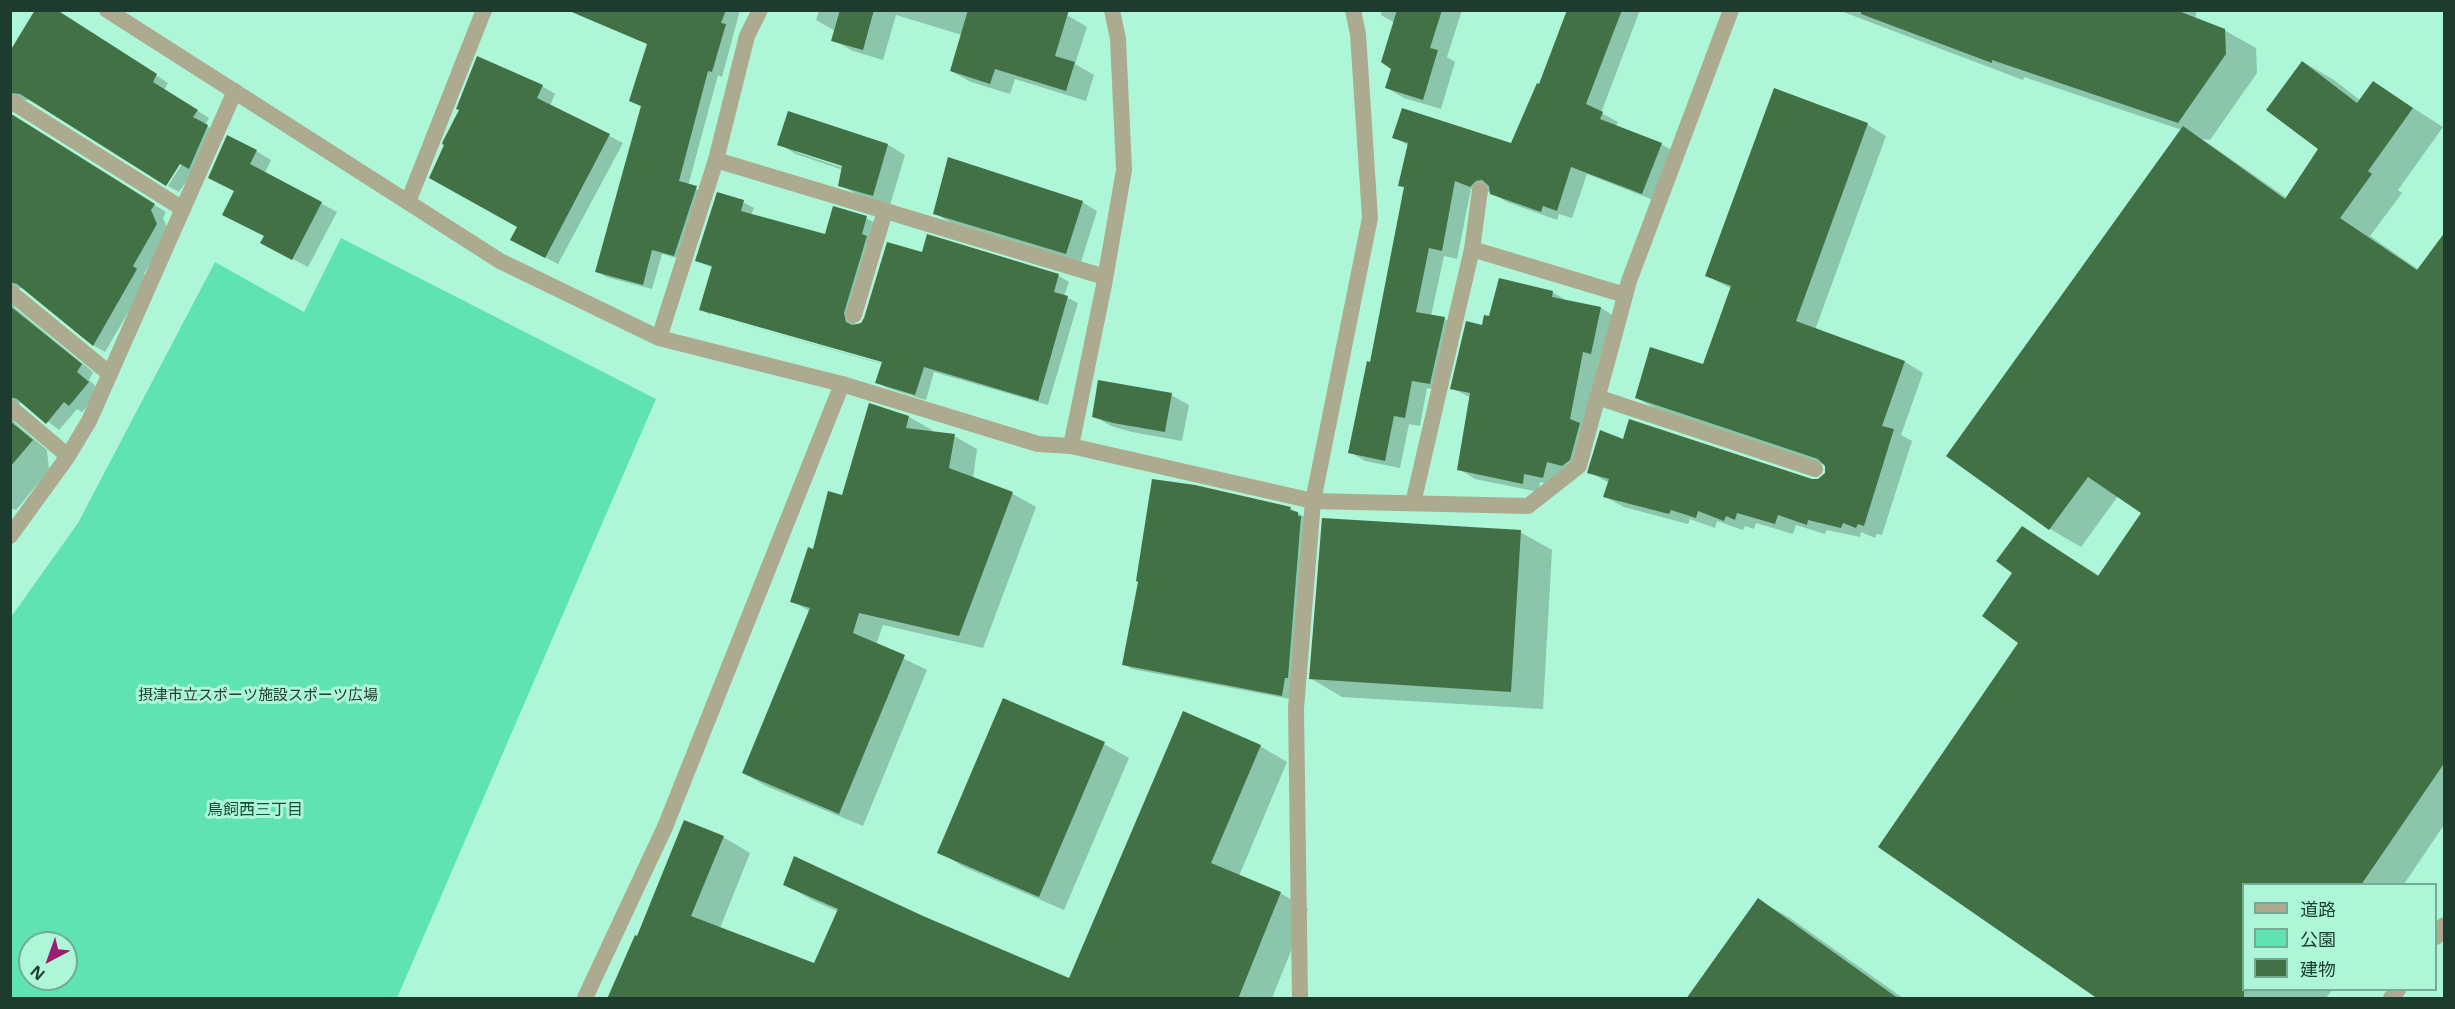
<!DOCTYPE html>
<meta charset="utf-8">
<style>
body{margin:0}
#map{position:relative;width:2455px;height:1009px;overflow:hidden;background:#adf7d8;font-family:"Noto Sans","Noto Sans JP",sans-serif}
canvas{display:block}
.frame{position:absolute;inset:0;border:12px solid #1d3b2f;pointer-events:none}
.legend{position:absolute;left:2242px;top:883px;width:195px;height:108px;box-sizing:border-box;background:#adf7d8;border:2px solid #73ac94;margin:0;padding:8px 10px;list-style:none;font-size:18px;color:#1d3b2f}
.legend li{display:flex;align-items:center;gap:12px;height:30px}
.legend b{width:30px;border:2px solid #73ac94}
.north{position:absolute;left:18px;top:931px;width:60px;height:60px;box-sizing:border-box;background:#adf7d8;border:2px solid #73ac94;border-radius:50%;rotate:221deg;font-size:16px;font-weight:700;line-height:24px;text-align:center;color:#1d3b2f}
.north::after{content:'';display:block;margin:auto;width:21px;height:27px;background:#9d1c70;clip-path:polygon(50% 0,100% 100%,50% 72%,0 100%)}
</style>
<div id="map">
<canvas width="2455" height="1009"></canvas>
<div class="frame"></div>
<ul class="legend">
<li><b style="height:8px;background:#acab8f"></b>道路</li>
<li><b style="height:16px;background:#60e3b3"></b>公園</li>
<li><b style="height:16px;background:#427146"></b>建物</li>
</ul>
<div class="north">N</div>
</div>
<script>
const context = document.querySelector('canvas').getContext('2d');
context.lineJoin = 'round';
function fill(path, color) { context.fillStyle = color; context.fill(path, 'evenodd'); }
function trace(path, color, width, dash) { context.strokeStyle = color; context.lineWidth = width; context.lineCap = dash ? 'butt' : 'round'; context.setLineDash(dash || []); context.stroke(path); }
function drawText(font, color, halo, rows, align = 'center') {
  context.font = font + ' "Noto Sans","Noto Sans JP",sans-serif'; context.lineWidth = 6; context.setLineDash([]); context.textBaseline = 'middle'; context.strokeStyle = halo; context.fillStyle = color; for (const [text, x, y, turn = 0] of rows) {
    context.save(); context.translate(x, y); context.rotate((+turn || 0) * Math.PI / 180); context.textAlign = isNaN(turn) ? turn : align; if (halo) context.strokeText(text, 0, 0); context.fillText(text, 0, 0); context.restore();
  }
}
fill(new Path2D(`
 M341,238L656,399L397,998H11V617L78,523L215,262L304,312ZM30,943H66V979H30Z`), '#60e3b3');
fill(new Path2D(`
 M56,10L168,83L164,90L209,118L205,125L220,134L179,192L168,186L185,159L32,100H23L13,107L12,116L166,212L163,218L169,232L144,274L149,277L105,352L93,345L26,289L20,288L14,293L11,299L15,308L93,372L89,380L100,390L82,412L77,409L59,430L25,404L20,403L14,407L11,413L15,423L47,450L49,470L16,510L10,508V51Z
 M689,10H740L722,77L718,75L688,186L705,193L684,260L662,254L652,289L606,277L597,271L642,107L631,101Z
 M819,10H1052L1067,15L1087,27L1075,64L1094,75L1086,101L1015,79L1010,94L971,82L951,71L962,35L896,15L883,60L853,51L833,40L835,31L816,20Z
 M1382,10H1462L1447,57L1455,62L1441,109L1404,98L1387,88L1392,68L1395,23L1381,15Z
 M1569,10H1640L1601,113L1618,122L1616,126L1661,144L1677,153L1658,202L1587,174L1572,218L1559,214L1557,220L1507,202L1492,193L1491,189L1486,195L1471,189L1457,259L1444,256L1431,316L1445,319L1460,328L1445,392L1427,388L1420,426L1409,424L1400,468L1365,461L1350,452L1371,363L1405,188L1400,185L1409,146L1394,137L1511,145L1540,86Z
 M1838,10H2197L2195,19L2224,30L2256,48L2257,73L2210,140L2202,139L2287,198L2320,148L2303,62L2334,80L2361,101L2374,83L2443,127L2398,190L2402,193L2370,236L2419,270L2444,235V825L2404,884H2244V990H2332L2326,998H2101L2020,643L2014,573L2022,528L2100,576L2143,513L2118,496L2081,547L2050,529L1948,456L2182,130L2024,77L2023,80Z
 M542,86L555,94L550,106L623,143L558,264L525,247L519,227L431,177Z
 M1775,90L1868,125L1886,136L1815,330L1905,362L1923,373L1901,435L1912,441L1882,535L1877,534L1875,538L1861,532L1860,537L1827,530L1825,534L1796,525L1793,534L1756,523L1754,529L1745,526L1743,530L1717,521L1715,528L1690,519L1688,524L1624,507L1605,497L1609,483L1589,472L1624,441L1812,481L1824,478L1826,465L1655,408L1636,398L1704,365L1732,289L1707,276Z
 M789,113L888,145L905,155L890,205L858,195L840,185L843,170L796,154L779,144ZM796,149L850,167L849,170L796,152Z
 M256,151L271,160L265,173L337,212L308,267L277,251L266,236L224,214Z
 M743,202L754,208L751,215L826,236L866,218L877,224L854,319L855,326L862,324L923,254L928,236L1059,276L1069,282L1064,296L1078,303L1048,405L934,372L926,400L887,388L877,382L882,364L710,315L888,365L889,362L710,312V315L701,309L713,268L696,261Z
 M1082,202L1097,211L1081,262L950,222L934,213Z
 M1552,292L1569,302L1601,308L1617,318L1607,362L1599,360L1587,428L1586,469L1560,487L1540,482L1539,492L1475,479L1459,469L1471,398L1452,388L1484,326L1491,318Z
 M1171,395L1189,405L1182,441L1132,432L1111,426L1094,416Z
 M909,417L932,430L931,433L954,436L977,449L973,479L1013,494L1036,507L983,648L883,625L876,645L927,670L863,826L766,786L743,773L811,612L792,601L814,550L843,497Z
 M1290,508L1306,518L1290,699L1132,669L1124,664L1139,582Z
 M1520,532L1552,550L1543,709L1342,697L1310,678Z
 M1104,744L1129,758L1064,910L964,867L939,852Z
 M1260,746L1287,762L1239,876L1280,893L1308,909L1272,998H608L723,837L750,853L720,928L815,965L839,912L812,900L784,884L922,917L1070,980Z
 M1758,900L1790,918L1903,998H1688Z`), '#0003');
fill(new Path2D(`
 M35,10H57L157,74L153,82L198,110L193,117L208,125L189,169L180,164L166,186L20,94L10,93V51Z
 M567,10H726L721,23L726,24L712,72L708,71L679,181L697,186L674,256L652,250L643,285L595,272L641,106L629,101L647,44Z
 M840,10H874L863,50L831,41Z
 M968,10H1069L1055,56L1075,62L1066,91L995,69L990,84L950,71Z
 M1397,10H1442L1430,48L1438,50L1423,100L1385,88L1391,69L1381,62Z
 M1567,10H1622L1586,104L1603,112L1600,119L1662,143L1642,194L1571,167L1557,211L1543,206L1541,212L1490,194L1489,186L1482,180L1476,181L1470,187L1455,181L1442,251L1429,248L1416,312L1445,317L1430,384L1412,381L1405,418L1394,416L1385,461L1348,453L1367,361L1370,362L1404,187L1398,186L1408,143L1392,138L1402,108L1511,143L1537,83L1539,84Z
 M1861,10H2176L2225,29L2226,54L2178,123L1992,60V63L1861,14Z
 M477,56L543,85L537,98L610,134L545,258L510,240L517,227L429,178L444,145L442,144L443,141L459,110L456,109Z
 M2302,61L2357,103L2373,81L2413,108L2368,171L2372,174L2340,218L2417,270L2445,232V762L2361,885H2244V999H2098L1878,847L2018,643L1982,616L2012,573L1996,561L2022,526L2098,576L2141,513L2088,477L2049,530L1946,456L2183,126L2285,199L2318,149L2266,110Z
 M1774,88L1868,123L1796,321L1905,361L1882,426L1894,429L1864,526L1858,524L1856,528L1843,523L1841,528L1808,520L1807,525L1778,515L1775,524L1737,513L1735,520L1726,516L1724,521L1698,511L1696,518L1671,510L1669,514L1603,497L1609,479L1587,473L1600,430L1623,439L1629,419L1812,479H1818L1825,473V466L1818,459L1635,398L1650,347L1703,364L1731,286L1705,276Z
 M788,111L888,144L873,196L838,186L842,166L777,145Z
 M10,115H13L155,204L151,210L157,224L133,266L137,269L93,346L17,284L10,282Z
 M227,135L257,150L250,164L322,202L292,260L260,243L264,236L222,215L234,191L208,178Z
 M948,157L1083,201L1066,254L933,214Z
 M717,192L744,200L741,211L825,234L833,206L867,216L862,234L867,236L844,313L846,322L852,325L861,323L864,318L887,242L922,252L927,234L1059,274L1054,292L1068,296L1038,401L924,367L915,395L875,383L882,362L699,310L712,266L695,261Z
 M1499,278L1553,291L1552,297L1601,307L1591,354L1583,352L1570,419L1580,423L1570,460L1562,466L1547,462L1543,478L1524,474L1523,484L1457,470L1470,393L1450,389L1466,321L1482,325L1484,315L1489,316Z
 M10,306L82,364L77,372L89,382L69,406L64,402L46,424L17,399L10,397Z
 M1098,380L1172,393L1165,432L1113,423L1092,417Z
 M869,403L909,416L906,428L955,434L949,468L1013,492L959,636L859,613L853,633L905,655L839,814L742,773L810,608L790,602L808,547L813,549L828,491L842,495Z
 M10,421L33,440L10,467Z
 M1152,479L1195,485L1291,507L1290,510L1298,512V516H1301L1288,678H1285L1282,696L1122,665L1138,582L1136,581Z
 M1322,518L1521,530L1511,692L1309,679Z
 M1003,698L1105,742L1039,897L937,853Z
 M1183,711L1261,745L1211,863L1281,892L1238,999H607L635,935L637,936L684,820L724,836L691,916L814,963L838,909L783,885L794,856L923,916L1069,978Z
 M1758,898L1899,999H1686Z`), '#427146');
trace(new Path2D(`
 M10,105L14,103L183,209
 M716,160L1105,277
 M1472,249L1625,295
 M10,292L110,374
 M854,315L885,211
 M1597,397L1815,469
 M1413,503L1472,249L1480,190`), '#acab8f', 16);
trace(new Path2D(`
 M107,10L500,261L659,338L842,384L1038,444L1071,446L1313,501L1528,506L1579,466L1629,281L1731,10
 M408,202L484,10
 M659,338L716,160L747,36L760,10
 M10,407L68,456
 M1071,446L1104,285L1124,170L1118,39L1112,10
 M10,536L68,456L89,421L235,91
 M2436,937L2444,925
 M1300,998L1296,708L1313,501L1370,218L1358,34L1353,10
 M2391,998L2398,990`), '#acab8f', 16);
trace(new Path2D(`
 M585,998L665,827L842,384`), '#acab8f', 16);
drawText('15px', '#223a30', '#adf7d8', [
 ["摂津市立スポーツ施設スポーツ広場",258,696]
]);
drawText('16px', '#134d39', '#adf7d8', [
 ["鳥飼西三丁目",255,810]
]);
</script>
